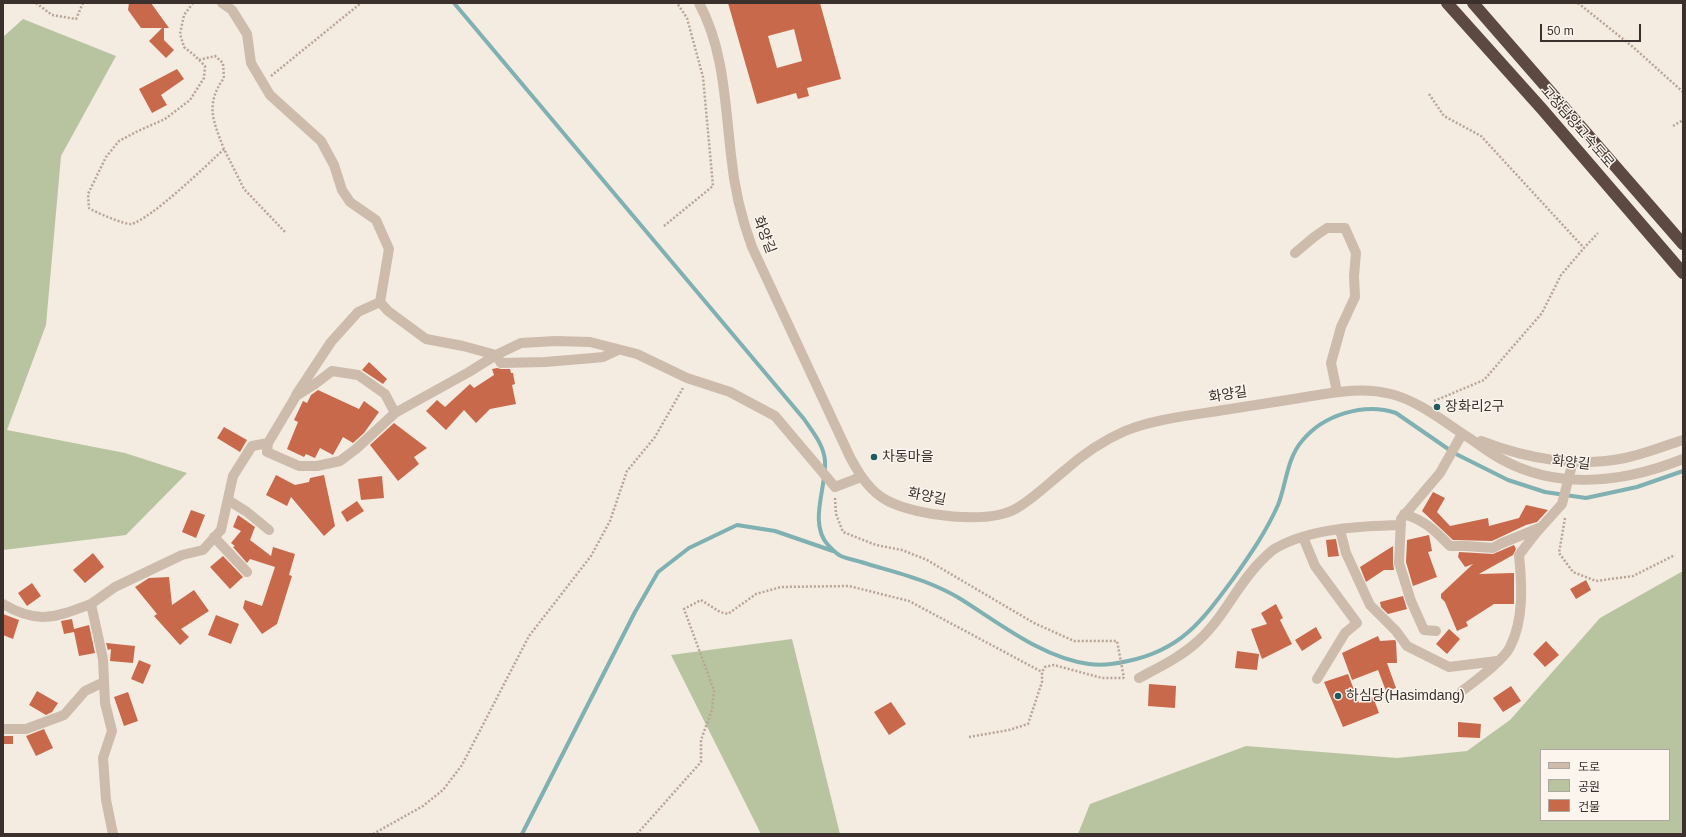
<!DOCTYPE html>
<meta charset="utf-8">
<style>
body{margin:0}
#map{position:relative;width:1686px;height:837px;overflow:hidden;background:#f4ebe1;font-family:Arial,"Noto Sans KR",sans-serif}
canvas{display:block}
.frame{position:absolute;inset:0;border:4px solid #3b302b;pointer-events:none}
.legend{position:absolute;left:1540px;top:749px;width:130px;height:72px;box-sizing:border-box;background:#fbf5ee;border:1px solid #aea6a0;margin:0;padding:5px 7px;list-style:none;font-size:12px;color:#3b302b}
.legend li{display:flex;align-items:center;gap:8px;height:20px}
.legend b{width:20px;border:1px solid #aea6a0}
.scale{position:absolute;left:1540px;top:24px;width:101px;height:18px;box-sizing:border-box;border:2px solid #3b302b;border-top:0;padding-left:5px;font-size:12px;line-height:14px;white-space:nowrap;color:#3b302b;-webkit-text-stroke:3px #fbf5ee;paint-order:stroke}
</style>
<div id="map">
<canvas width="1686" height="837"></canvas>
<div class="frame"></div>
<ul class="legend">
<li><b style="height:5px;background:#cdbbac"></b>도로</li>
<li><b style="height:11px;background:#b8c4a0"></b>공원</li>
<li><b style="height:11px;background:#c8694b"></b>건물</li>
</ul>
<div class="scale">50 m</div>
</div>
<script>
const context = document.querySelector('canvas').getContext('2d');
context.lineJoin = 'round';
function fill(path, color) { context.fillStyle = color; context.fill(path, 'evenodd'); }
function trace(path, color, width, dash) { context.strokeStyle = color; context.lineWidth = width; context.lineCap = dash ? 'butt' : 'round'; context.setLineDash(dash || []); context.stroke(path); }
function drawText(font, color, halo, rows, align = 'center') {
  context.font = font + ' Arial,"Noto Sans KR",sans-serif'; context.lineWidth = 3; context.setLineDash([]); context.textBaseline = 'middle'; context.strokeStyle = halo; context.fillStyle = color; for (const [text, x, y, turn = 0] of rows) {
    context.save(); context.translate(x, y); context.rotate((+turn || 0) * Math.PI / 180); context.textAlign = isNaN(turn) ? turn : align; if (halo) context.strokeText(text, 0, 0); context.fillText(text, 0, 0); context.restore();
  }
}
fill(new Path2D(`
 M23,19L116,56L61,156L46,325L7,430L125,453L187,473L126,535L3,550V37Z
 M1683,571V834H1078L1090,804L1246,746L1397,758L1467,751L1510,720L1600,618ZM1541,750H1669V820H1541Z
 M792,639L840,834H761L671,655Z`), '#b8c4a0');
trace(new Path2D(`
 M454,3L804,419C812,431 824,445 825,461C827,486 808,523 828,545C831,548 836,554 841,556C847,559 855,560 861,562C883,569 906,574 928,583C938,587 949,592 959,598C998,622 1042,658 1089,664C1102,666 1115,664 1128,661C1181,650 1202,621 1233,579C1250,555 1266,532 1278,505C1286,485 1287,458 1302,441C1323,415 1364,402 1396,413L1454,453L1508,480L1545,492L1586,498L1637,487L1683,471
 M522,834L635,612L658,572L689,548L737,525L775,531L833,551`), '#7fb0b2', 4);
fill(new Path2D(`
 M129,3H151L169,28H164V40L174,50L166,58L149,41L162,28H141L128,10Z
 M728,3H820L841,79L807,88L809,96L798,99L796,93L757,104ZM794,29L802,61L777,68L768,36Z
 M177,69L184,79L161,95L167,105L152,113L139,89Z
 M369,362L387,379L383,384L362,370Z
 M497,368L501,369H510L511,373H513L515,384L512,385L516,404L490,409L476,423L464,410L446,430L426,411L437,400L445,407L470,384L474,388L494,375L492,369Z
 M318,390L359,409L364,401L379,412L364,433L353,443L343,437L333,455L320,448L315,458L306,454L304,457L287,449L298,422L294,420L303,401L307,403L311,395Z
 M394,423L427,448L414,457L419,464L398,481L370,445Z
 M224,427L247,440L240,452L217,438Z
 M276,475L295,485L309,482L310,478L324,475L335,526L324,536L291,497L287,506L266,495Z
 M382,476L384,498L361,500L358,479Z
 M1433,492L1445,498L1437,512L1450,526L1488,518L1489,526L1519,518L1526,505L1548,510L1537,522L1526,525L1492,541L1453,540L1422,511Z
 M357,501L364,511L347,522L341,512Z
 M191,510L205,515L196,538L182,532Z
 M238,515L255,527L250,540L271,556L273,547L295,554L289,575L292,576L277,624L262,634L243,608L245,600L262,606L275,567L250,559L247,563L233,547L235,546L231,543L241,531L233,527Z
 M1429,535L1432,551L1428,552L1437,577L1413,586L1406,562L1407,540Z
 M1336,539L1339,556L1328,557L1326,540Z
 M1514,545L1516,549L1513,555L1479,574L1514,573V604H1494L1466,622L1468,626L1457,631L1445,602L1441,598V594L1473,564L1465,567L1458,557L1459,552L1493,554Z
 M1393,546V563L1394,570H1384L1366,582L1360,567Z
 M93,553L104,567L85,583L73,570Z
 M223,556L243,577L230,589L210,567Z
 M169,577L172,605L194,590L209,611L181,629L189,637L180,645L154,616L157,614L135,587L149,578Z
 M1586,580L1591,590L1576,599L1570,589Z
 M32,583L41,596L27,606L18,593Z
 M1403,596L1407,609L1388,614L1381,607L1380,602Z
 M1276,604L1283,618L1280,620L1292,644L1262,659L1251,629L1267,624L1261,613Z
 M3,614L19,620L13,639L3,635Z
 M216,615L239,624L231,644L208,635Z
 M72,619L74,629L89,625L95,653L79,656L74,632L64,634L61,621Z
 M1316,627L1322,638L1302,651L1295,640Z
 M1449,629L1460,639L1447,654L1436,644Z
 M1378,636L1380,641L1395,640L1396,642L1397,663H1387L1396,688L1386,691L1378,670L1352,680L1342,653Z
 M1546,641L1559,655L1545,667L1533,654Z
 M106,643L135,646L133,663L110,661L111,649L108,650Z
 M1237,651L1259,654L1257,670L1235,668Z
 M139,660L151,665L143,684L131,679Z
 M1348,674L1359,703L1373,697L1379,713L1343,727L1324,682Z
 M1149,684L1176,686L1175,708L1148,706Z
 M1511,686L1521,701L1503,712L1493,698Z
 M37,691L58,703L52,712L46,715L29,705Z
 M128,692L138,721L124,726L114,697Z
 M891,702L906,724L889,735L874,712Z
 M1458,722L1481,724L1480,738L1458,737Z
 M44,729L53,748L36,756L26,736Z
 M3,736H13V744H3Z`), '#c8694b');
trace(new Path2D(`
 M36,3L52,15L76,19L83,3
 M193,3L184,15L180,34L184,47L194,55L205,66L204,78L190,100L165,119L138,131L119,141L106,157L88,194L89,208C94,212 126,225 131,224C150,220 207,165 224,149L244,189L286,233
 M1578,3L1633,47L1683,92
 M199,60L215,56L223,63L224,78C205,104 213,121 224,149
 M271,76L361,3
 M1429,94L1444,116L1481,136L1584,248
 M1673,126L1683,120
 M664,226L713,186L703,77L687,18L677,3
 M1434,401L1484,380L1542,313L1561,275L1584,248L1598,233
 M835,498L836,514L843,532L876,545L902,550L927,560L1034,623L1074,641H1117L1124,678
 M1565,518L1559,553L1573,572L1596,581L1633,576L1675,555
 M969,737L1009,730L1028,724L1042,682V672L1045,667L1054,665L1102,678H1124
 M373,834L423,806L443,790L462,765L529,636L591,556L610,521L627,471L655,437L683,388
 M637,834L701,762V740L712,710L714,690L684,609L701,600L720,612L728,614L756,594L781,587L849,586L909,601L1042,672`), '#b9a596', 2.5, [2, 2]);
trace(new Path2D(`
 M222,3L232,10L247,34L251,63L270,95L321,141L334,165L342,190L350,202L376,220L389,249L380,302L388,311L426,339L463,346L496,355L501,363L545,362L593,358L603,357L618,350
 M699,3C724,49 725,103 731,155C734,186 741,217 752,247L850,457C859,474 870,492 888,501C917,516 989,525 1017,508C1034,498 1049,483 1064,471C1082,455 1102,441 1125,431C1153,419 1193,415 1224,410C1249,406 1275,402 1300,398C1331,393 1361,386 1391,394C1416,400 1442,420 1463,434C1476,442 1488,452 1501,459C1559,491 1625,482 1683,459
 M1295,253L1314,237L1327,228H1345L1356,253L1354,276L1355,297L1341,327L1331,363L1337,392
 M296,395L331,342L358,312L380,302
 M395,413L385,394L358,375L332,371L315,384L296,396L268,443L267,452L299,466H317L340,461L356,449L395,413L469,372L496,355L521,343L555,341L590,342L637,354L687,378L730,392L775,416L835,487L861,477
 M1481,441C1525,458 1577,468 1625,458C1644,454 1664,446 1683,440
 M228,500L247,512L269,530
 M1404,514C1426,521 1435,531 1450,546H1466L1493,548L1500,544L1539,528
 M1340,530L1346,553L1370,605L1396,631L1407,646L1449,667L1497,661
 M214,537L247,572
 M1303,537L1315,566L1357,623L1345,633L1317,679
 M3,604C38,625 56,617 91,604
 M1436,631L1424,630L1411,601L1399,563L1401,519L1440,473L1462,434
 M1139,678C1159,667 1181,657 1198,641C1225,617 1238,582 1264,558C1268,554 1272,550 1276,548C1311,528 1362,526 1401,525
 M1462,691C1475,681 1504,660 1510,647C1524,620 1522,585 1519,555L1536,533L1562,504L1573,461
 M3,729H26L64,715L85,691L104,682
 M113,834L106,800L103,758L112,731L105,703L103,659L91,604L115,587L182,555L203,550L221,530L233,476L252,446L268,443`), '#cdbbac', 10);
trace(new Path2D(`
 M1447,3L1542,109L1683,273
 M1473,3L1683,244`), '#5c4a42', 12);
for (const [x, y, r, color] of [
 [1437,407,4,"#1f5a5e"],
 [874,457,4,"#1f5a5e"],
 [1338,696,4,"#1f5a5e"]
]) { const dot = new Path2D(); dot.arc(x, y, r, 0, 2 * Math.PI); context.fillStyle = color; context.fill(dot); trace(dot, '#fbf5ee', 1.5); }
drawText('14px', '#3b302b', '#fbf5ee', [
 ["고창담양고속도로",1577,127,49],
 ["화양길",764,235,69],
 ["화양길",1228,395,-9],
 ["화양길",1571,463,6],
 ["화양길",927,497,11]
]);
drawText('14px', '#3b302b', '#fbf5ee', [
 ["장화리2구",1445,407],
 ["차동마을",882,457],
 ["하심당(Hasimdang)",1346,696]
], 'left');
</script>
